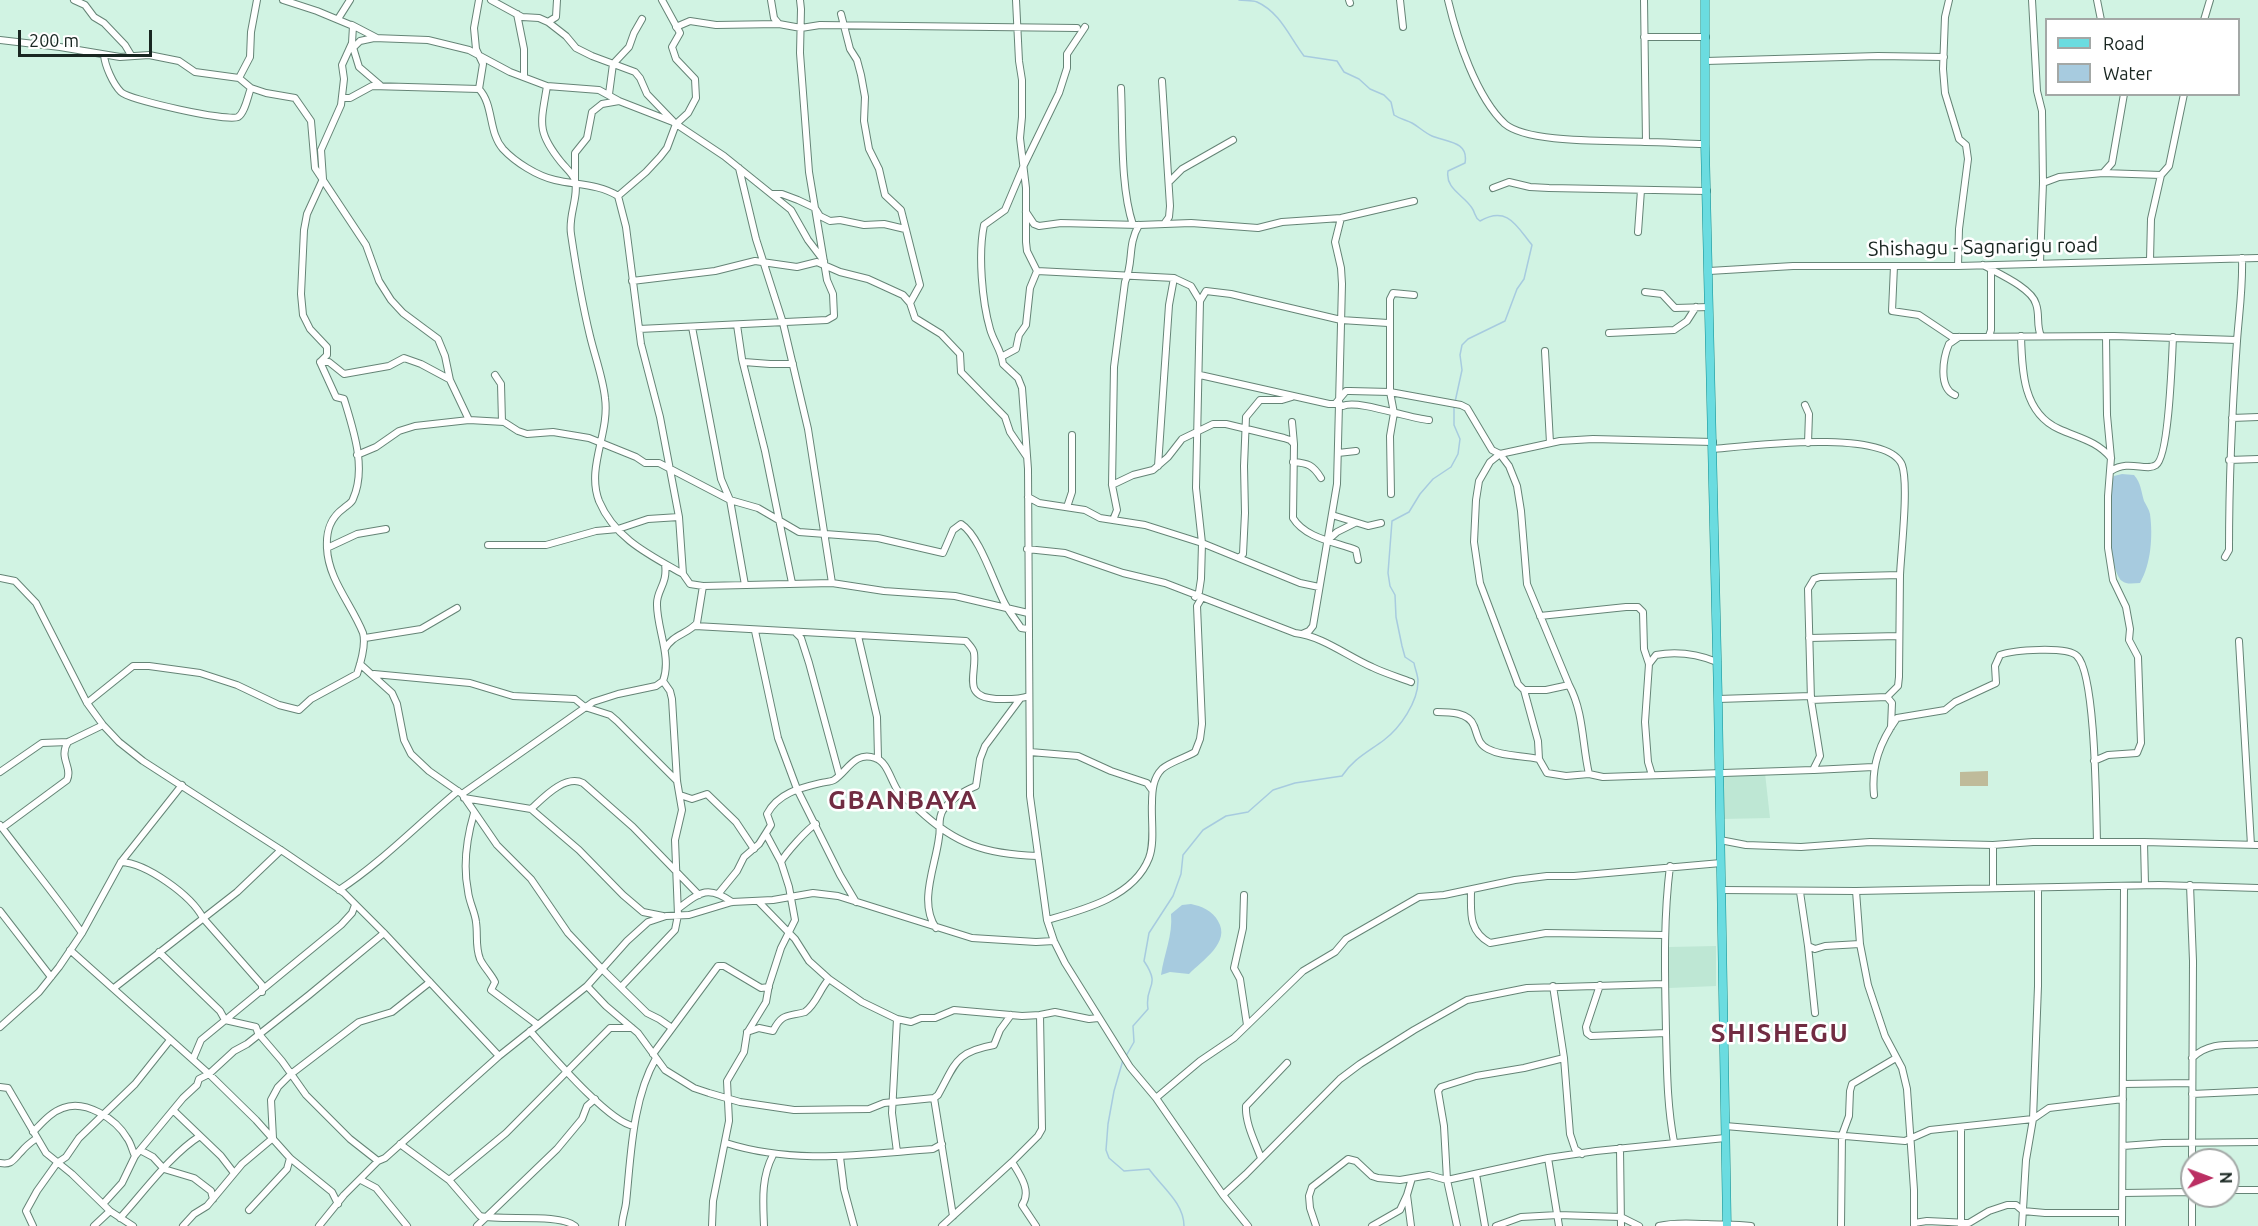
<!DOCTYPE html>
<style>
body{margin:0}
#map{position:relative;width:2258px;height:1226px;overflow:hidden;background:#d1f3e3;font-family:Ubuntu,sans-serif}
canvas{display:block}
.legend{position:absolute;left:2045px;top:18px;width:195px;height:78px;box-sizing:border-box;background:#fff;border:2px solid #a3a8a6;margin:0;padding:8px 10px;list-style:none;font-size:18px;color:#192621}
.legend li{display:flex;align-items:center;gap:12px;height:30px}
.legend b{width:30px;border:2px solid #a3a8a6}
.north{position:absolute;left:2180px;top:1148px;width:60px;height:60px;box-sizing:border-box;background:#fff;border:2px solid #a3a8a6;border-radius:50%;rotate:89deg;font-size:16px;font-weight:700;line-height:24px;text-align:center;color:#192621}
.north::after{content:'';display:block;margin:auto;width:21px;height:27px;background:#bb2f63;clip-path:polygon(50% 0,100% 100%,50% 72%,0 100%)}
.scale{position:absolute;left:18px;top:30px;width:134px;height:27px;box-sizing:border-box;border:3px solid #192621;border-top:0;padding-left:8px;font-size:18px;line-height:21px;white-space:nowrap;color:#192621;-webkit-text-stroke:4px #fff;paint-order:stroke}
</style>
<div id="map">
<canvas width="2258" height="1226"></canvas>
<ul class="legend">
<li><b style="height:8px;background:#6bdce0"></b>Road</li>
<li><b style="height:16px;background:#a7cbdf"></b>Water</li>
</ul>
<div class="north">N</div>
<div class="scale">200 m</div>
</div>
<script>
const context = document.querySelector('canvas').getContext('2d');
context.lineJoin = 'round';
function fill(path, color) { context.fillStyle = color; context.fill(path, 'evenodd'); }
function trace(path, color, width, dash) { context.strokeStyle = color; context.lineWidth = width; context.lineCap = dash ? 'butt' : 'round'; context.setLineDash(dash || []); context.stroke(path); }
function drawText(font, color, halo, rows, align = 'center') {
  context.font = font + ' Ubuntu,sans-serif'; context.lineWidth = 5; context.setLineDash([]); context.textBaseline = 'middle'; context.strokeStyle = halo; context.fillStyle = color; for (const [text, x, y, turn = 0] of rows) {
    context.save(); context.translate(x, y); context.rotate((+turn || 0) * Math.PI / 180); context.textAlign = isNaN(turn) ? turn : align; if (halo) context.strokeText(text, 0, 0); context.fillText(text, 0, 0); context.restore();
  }
}
fill(new Path2D(`
 M1765,773L1770,818L1721,819L1720,776Z
 M1716,946V986L1669,988V947Z`), '#bee7d4');
fill(new Path2D(`
 M1988,771V786H1960V772Z`), '#bfbb9a');
fill(new Path2D(`
 M2122,474L2134,475C2141,483 2141,491 2144,501C2146,505 2149,509 2150,514C2153,536 2151,564 2140,583C2134,583 2127,585 2122,581C2108,569 2106,492 2114,476Z
 M1191,904C1201,906 1213,911 1218,921C1231,942 1203,960 1189,974L1170,972L1161,975C1164,954 1173,935 1171,914L1182,905Z`), '#a7cbdf');
trace(new Path2D(`
 M1239,0C1244,1 1252,0 1257,2C1280,12 1290,38 1304,56L1337,61L1344,72L1359,79L1370,89L1384,95L1391,102L1394,115C1400,119 1406,120 1412,123C1419,127 1425,133 1432,136C1446,142 1469,141 1465,163L1448,171C1445,189 1464,195 1472,208C1476,214 1474,217 1480,221C1508,205 1517,227 1532,245L1524,279L1517,289L1505,321L1468,339L1462,345L1460,355L1462,370L1455,402
 M1126,1056L1134,1042L1133,1026L1148,1009C1144,984 1162,988 1144,961L1149,933L1173,896L1181,874L1183,855L1203,830L1226,816L1248,812L1273,790L1295,783L1342,776C1353,759 1368,752 1384,740C1400,728 1418,702 1418,681C1418,675 1415,669 1414,663L1405,657L1402,646L1396,617L1395,595L1390,586L1388,573L1392,521L1409,512L1420,494L1433,479L1451,467L1458,454L1460,439L1454,425V406
 M1123,1060L1114,1091L1108,1124L1106,1150L1109,1158L1124,1171L1149,1169C1162,1187 1184,1203 1184,1226`), '#a7cbdf', 1.5);
const minor = new Path2D(`
 M74,0L85,5L94,17L104,23L125,45L131,55
 M479,0L474,28L476,49L483,64L479,89
 M491,0L522,17L539,18L548,22L566,36L576,48L592,56L635,72L640,78L647,94L673,121
 M771,0L774,18L779,24L801,28L820,25L1077,28
 M1349,0L1350,3
 M1400,0L1403,27
 M1448,0C1457,38 1476,97 1505,124C1529,144 1613,140 1645,142C1665,142 1685,144 1705,144
 M1644,0L1646,142
 M1949,0L1945,17L1943,69L1945,93L1959,139L1966,145L1968,159L1959,229L1958,266
 M2032,0L2037,91L2042,111L2043,183L2040,262
 M2097,0L2101,20
 M517,14L524,49V77
 M841,14L850,49L857,60L861,75L865,97L864,121L869,149L879,169L885,195L901,210L920,285L910,303
 M338,19L350,0
 M2204,20L2210,0
 M548,22L556,17L557,0
 M352,25L377,38
 M676,27L690,21L716,25L779,24
 M1085,27L1067,54V68L1059,93L1024,165L1005,210L984,225C978,254 982,301 990,329C994,343 1001,349 1003,364L1018,378L1022,388L1028,469L1030,796L1047,920L1054,941L1065,963L1130,1067L1156,1098L1223,1195L1248,1226
 M1644,37H1706
 M0,40L60,47L120,57L149,55L179,61L195,72L239,78L251,88L266,93L295,98L311,121L315,168L366,245L379,281L391,300L403,313L438,339L445,356L450,380L469,420
 M352,44L359,67L380,85
 M354,47L360,41L374,38L428,40L469,50L510,72L547,86L599,90L619,101L673,122L724,156L791,210L808,240L824,261
 M104,55C105,66 113,84 121,92C129,100 228,122 238,117C245,113 248,95 251,88
 M1706,61L1878,56L1944,57
 M239,78L250,57L251,32L257,0
 M1162,81L1170,206L1169,217L1164,224
 M547,86C541,123 536,131 561,162C565,167 573,174 575,180C579,198 568,215 571,234C576,268 582,303 590,336C595,357 603,378 605,398C610,433 586,467 599,501C615,539 650,555 683,574
 M1121,88C1123,129 1120,186 1133,225
 M609,94L613,64L629,47L634,33L642,19
 M342,98H350L372,86L479,89C494,105 488,132 503,149C515,162 537,176 555,180C576,185 599,184 618,196L626,227L641,344L660,417L679,517L683,574L690,584L703,586L832,583L884,591L955,596L1028,613
 M739,168L756,239L783,323L808,429L832,583
 M2103,173L2161,175L2169,166L2184,94
 M575,180V153L587,138L592,112L602,104L619,101
 M1170,181L1182,169L1233,140
 M2043,183L2059,177L2103,173L2112,163L2124,94
 M1493,188L1509,182L1530,187L1549,188L1707,191
 M773,194H782L798,200L815,208L820,216L830,221L840,220L864,225L884,224L905,229
 M618,196L646,172L660,157L667,148L676,124L688,113L696,98L695,79L676,59L672,47L680,33L662,0
 M1026,212L1034,224L1039,226L1061,223L1139,225L1191,223L1258,228L1282,222L1341,218L1414,201
 M1638,232L1641,190
 M2150,260L2151,219L2161,175
 M1983,265C1997,273 2032,288 2036,304C2040,315 2036,325 2041,336
 M1894,266L1892,311L1919,315L1952,337L2114,336L2237,340
 M1037,271L1174,278L1191,286L1200,301
 M1709,271L1793,266H1958L2258,258
 M632,281L715,271L755,261L797,267L817,262L840,272L868,279L903,295L910,303L915,318L941,334L960,354L961,372L1005,417L1010,432L1027,457
 M1645,292L1662,294L1675,308L1709,307
 M737,325L742,359L765,451L792,583
 M692,327L721,479L730,500L745,585
 M639,329L827,320L834,316L833,294L827,280L809,172L800,53L801,9L800,0
 M1609,333L1674,330L1687,321L1696,307
 M1989,336L1991,330V270
 M2021,336C2022,371 2023,413 2059,429C2079,438 2097,441 2111,458
 M1545,351L1550,443
 M1003,356L1016,349L1019,335L1026,325L1030,288L1037,271L1027,251L1026,242V188L1020,138L1022,117V80L1019,61L1016,0
 M320,362H329L344,374L389,366L404,358L421,364L449,379
 M744,362L770,364H793
 M495,375L501,384L502,422
 M1200,375L1329,404H1335L1346,391H1350L1390,392L1461,405L1467,408L1492,450L1500,454L1509,466L1517,486L1521,511L1527,584L1569,685
 M1955,395C1938,388 1943,358 1949,344L1959,337
 M1339,404L1343,406C1357,399 1410,419 1429,420
 M1805,405L1809,414L1808,443
 M2232,418L2258,417
 M1292,422L1294,444
 M1713,449C1748,446 1887,428 1902,465C1909,484 1901,552 1900,575
 M1338,453L1356,451
 M357,455L376,447L399,431L415,426L469,420L504,422L518,431L527,434L553,432L589,438L636,457L645,463H659L730,500L758,508L799,532L878,538L943,553L953,530L961,524C980,536 994,584 1005,604C1010,613 1016,620 1021,628L1028,629
 M2229,460L2258,459
 M1293,462C1308,463 1313,465 1321,478
 M1158,466L1169,305L1174,278
 M2111,471C2129,459 2146,472 2156,465C2169,457 2172,357 2173,337
 M1112,485L1133,475L1153,470L1168,457L1182,439L1213,424H1226L1284,438L1290,440L1294,444L1293,518C1305,538 1335,542 1356,550L1358,560
 M1391,494L1390,436L1394,413L1390,392V299L1393,293L1414,295
 M1028,497L1039,503L1085,510L1100,518L1145,525L1202,543L1300,583L1319,587
 M1067,507L1072,492V435
 M1332,515L1368,526L1381,523
 M1113,520L1117,510L1112,485L1114,367L1125,282C1134,262 1127,245 1139,225
 M1328,540L1337,532L1355,523
 M488,545H546L596,531L618,529L648,519L679,517
 M327,548L357,534L386,529
 M1027,549L1065,553L1123,573L1165,583L1295,633C1322,636 1347,656 1372,667C1384,673 1398,677 1411,682
 M2225,557L2229,550C2229,480 2232,411 2237,341C2239,313 2243,287 2242,258
 M1239,558L1243,554L1245,513L1244,466L1246,417L1260,400H1282L1292,397
 M0,578L15,581L36,603L87,703L103,725L119,742L143,761L281,850L344,893L384,933L499,1056
 M1195,597L1199,592L1201,579L1202,543L1196,488L1200,301L1206,291L1231,294L1341,320L1388,323
 M1540,616L1626,607H1638L1643,612L1644,649L1649,664L1645,722L1648,762L1652,775
 M695,626L966,641C969,645 973,648 974,653C977,674 961,697 996,699C1007,699 1018,700 1029,696
 M755,631L778,738L797,789L840,875L856,902
 M796,633L801,638L809,663L839,774
 M1302,634L1309,631L1313,626L1337,484L1342,284L1341,268L1335,242L1341,218
 M858,636L877,717L878,758
 M365,638L421,629L457,608
 M1809,638L1899,636
 M2239,641L2251,845
 M665,649C672,635 688,634 697,623L703,586
 M360,664L392,693L397,704L404,740L411,754L429,771L462,794L497,845L531,879L568,933L602,969L647,1013L659,1019L672,1028
 M1649,664L1656,655C1678,651 1697,654 1717,662
 M374,674L470,683L513,696L575,699L585,707L610,715L617,721L677,781
 M1524,690L1538,741L1539,759
 M1887,697L1892,703L1891,727
 M1718,699L1811,696
 M87,703L133,666H149L200,673L237,685L279,705L299,710L311,699L357,674C361,662 366,644 363,633C352,605 328,579 327,548C326,531 330,518 344,508C347,505 352,503 353,499C367,468 353,429 344,399L336,397L320,362L327,355V347L310,329L303,315L301,294L304,230L307,214L323,179L321,150L341,105L344,79L342,65L352,43L353,26L317,11L283,0
 M1437,712C1449,712 1469,712 1474,726C1478,736 1478,744 1488,749C1503,757 1523,755 1539,759L1547,773L1566,776L1589,774L1603,777L1813,770L1820,756L1811,700L1808,589L1814,579L1820,577L1900,575L1899,677L1898,686L1887,697L1811,700
 M1030,752L1078,756L1111,771L1147,783L1152,790
 M2094,761L2108,755L2137,753L2141,743L2138,657L2129,640L2130,629L2126,607L2113,580L2108,548V496L2111,458L2107,415L2106,336
 M1814,770L1873,767
 M0,772L42,743L68,742L103,725
 M1589,774C1582,744 1584,713 1569,685L1546,690H1524L1518,684L1480,583L1474,542L1476,500L1479,481L1490,462L1500,454L1560,441L1593,439L1713,442
 M462,794L593,702L618,694L656,686L663,681C672,658 657,629 657,605C656,590 668,585 665,564
 M680,795L692,799L707,794L736,822L754,849
 M1874,795C1871,766 1880,742 1897,718L1945,710L1955,702L1996,683L1995,666L2000,655C2013,650 2067,646 2077,656C2096,674 2096,810 2097,842
 M464,798L531,809L579,850L623,895L643,912L663,916
 M531,809C543,798 565,774 583,783L633,827L699,895
 M474,813C467,837 463,866 468,891C469,902 475,912 476,922C478,935 475,946 480,959C483,966 491,974 495,982L491,990L538,1025
 M0,825C27,861 56,896 82,933
 M2,828L67,780C73,767 58,758 68,742
 M1720,840L1746,845L1801,847L1870,842L1993,845L2033,842H2144L2258,845
 M2144,842L2145,885
 M1993,845V888
 M121,862C146,863 191,895 203,918L262,985V992
 M781,862C785,854 808,828 816,824
 M1670,866C1663,922 1665,976 1666,1032C1667,1070 1667,1105 1674,1142
 M2190,885L2193,961L2192,1160
 M339,890C382,862 418,824 458,791
 M1471,890C1471,912 1468,931 1490,943L1546,933L1664,935
 M1722,890L1856,891L2159,885L2258,888
 M1856,891L1860,944L1868,985L1885,1036L1902,1068L1907,1089L1914,1190V1226
 M1800,892L1808,946L1815,949L1825,946L1860,944
 M719,893L737,871L744,857L759,844L771,825L767,814C778,793 800,788 821,783C824,782 831,782 834,780C848,771 854,751 875,758C887,761 891,781 898,791C903,798 912,803 918,809C956,845 986,854 1037,856
 M1244,895L1243,928L1234,968L1240,979L1247,1025
 M758,901L795,939L809,961L829,979L862,1002L897,1019L892,1113L897,1152
 M679,908C700,892 708,885 732,902
 M0,911L51,977
 M1047,920C1083,910 1134,897 1149,858C1155,842 1151,820 1152,803C1152,791 1153,778 1162,769C1170,762 1185,758 1195,752L1200,739L1202,724L1197,606L1201,599
 M936,928C918,902 936,865 939,837C941,828 937,820 943,810C952,798 962,792 976,786L980,759L985,746L1020,699
 M1808,946L1815,1013
 M70,950L209,1074L256,1120L290,1158L332,1192L338,1204
 M159,952L220,1011L225,1020L256,1027L258,1033L282,1061L306,1095L350,1139L378,1161
 M1600,985L1586,1027L1587,1033L1591,1036L1666,1033
 M587,986L606,1006L638,1033L665,1070L694,1088L709,1093L740,1102L794,1110L869,1109L884,1103L934,1098L938,1095C956,1063 955,1052 994,1045L1000,1030L1011,1015
 M1553,986L1564,1058L1570,1134L1575,1149L1582,1154
 M621,987L675,930L678,915L675,840L682,810L677,781L672,699L670,691L663,681
 M114,988L237,892L281,850
 M897,1019L911,1022L921,1018H935L954,1010L1022,1016L1040,1015
 M0,1027L39,992L59,967L82,933L121,862L182,785
 M530,1031C549,1052 609,1123 634,1126
 M747,1032L759,1028L773,1031C782,1013 787,1017 805,1012C817,1003 819,990 829,979
 M653,1054L718,966H724L761,988L769,987
 M2192,1058C2211,1040 2233,1046 2258,1044
 M193,1059L201,1040L341,925L352,913L355,905
 M2123,1084L2192,1083
 M0,1087L8,1088L46,1153L72,1174L110,1211L133,1226
 M2192,1094L2258,1091
 M934,1098L953,1216
 M1156,1098L1200,1061L1234,1038L1303,971L1335,952L1346,939L1419,897L1444,895L1515,880L1547,876H1574L1721,863
 M174,1111L221,1156L234,1173
 M1725,1126L1905,1141L1930,1130L2033,1119L2049,1108L2123,1099
 M33,1132C42,1123 51,1112 63,1108C85,1099 116,1119 127,1138C131,1143 132,1150 135,1156
 M726,1143C795,1165 863,1154 933,1149L942,1144
 M400,1144L449,1180L480,1216C502,1221 559,1213 575,1226
 M2123,1146L2163,1143L2258,1142
 M1620,1148L1621,1226
 M140,1150L153,1157L164,1169L194,1178L211,1191L213,1199
 M840,1157L844,1189L854,1226
 M1261,1158C1255,1142 1245,1123 1246,1106L1287,1063
 M1548,1158L1559,1226
 M1012,1162C1020,1175 1032,1191 1022,1205L1036,1226
 M0,1163C12,1165 13,1160 21,1152C25,1147 31,1142 37,1138
 M1476,1174L1485,1226
 M361,1180L376,1188L407,1226
 M449,1180L506,1133L610,1028H632
 M2228,1190H2258
 M2123,1193L2192,1192
 M1223,1195L1246,1174L1340,1079L1360,1064L1414,1030L1467,1000L1527,988L1664,984
 M103,1204L122,1183L135,1156L183,1098L197,1085L199,1079L209,1074L234,1051L247,1044L309,995L384,933
 M249,1210L287,1169L290,1158
 M120,1218C143,1193 171,1154 200,1136
 M1914,1223L1927,1221L1969,1223L1989,1211L2007,1205H2016L2023,1211L2045,1213H2122
 M1961,1225V1127
 M33,1226L26,1211L37,1191L57,1163L66,1157L79,1138L135,1084L170,1040
 M94,1226L110,1211
 M183,1226L194,1214L207,1206L242,1164L273,1138L271,1100L278,1087L291,1074L359,1022L392,1012L430,982
 M319,1226L344,1195L378,1161L385,1158L499,1056L587,986L627,941L648,922L666,916L689,915L732,902L773,900L813,893L838,896L972,938L1036,942L1054,941
 M477,1226L557,1149L582,1119L587,1106L595,1099
 M622,1226C622,1218 625,1211 626,1203C631,1156 632,1100 656,1058
 M712,1226L713,1201L729,1121L727,1081L744,1052L747,1033L766,1002L769,985L781,948L795,920L789,887L781,862L766,834
 M764,1226C763,1201 761,1178 773,1155
 M942,1226L1012,1162L1038,1136L1042,1129L1040,1015L1055,1012L1089,1019L1098,1018
 M1316,1226L1310,1208L1309,1196L1312,1187L1348,1159L1356,1161L1372,1176L1378,1178L1400,1180L1429,1175L1447,1180L1548,1158L1596,1151L1725,1138
 M1372,1226L1400,1210L1407,1195
 M1411,1226L1407,1195L1412,1178
 M1457,1226L1447,1180L1444,1126L1438,1091L1441,1087L1476,1076L1524,1068L1564,1058
 M1496,1226L1521,1217L1558,1215L1621,1217L1639,1226
 M1659,1226C1676,1222 1690,1224 1707,1224C1723,1225 1734,1224 1751,1226
 M1841,1226L1842,1135L1849,1116L1850,1091L1852,1084L1896,1058
 M2022,1226L2026,1160L2033,1119L2038,986V888
 M2122,1226L2124,886
 M2192,1226V1196`);
const major = new Path2D(`
 M1705,0V144L1718,699L1727,1226`);
trace(minor, '#658476', 8);
trace(major, '#0e8d90', 9);
trace(minor, '#fff', 6);
trace(major, '#6bdce0', 8);
drawText('20px', '#192621', '#fff', [
 ["Shishagu - Sagnarigu road",1983,247,-1]
]);
context.letterSpacing = '1.5px';
drawText('bold 26px', '#712c42', '#fff', [
 ["GBANBAYA",903,800],
 ["SHISHEGU",1780,1033]
]);
context.letterSpacing = '0px';
</script>
